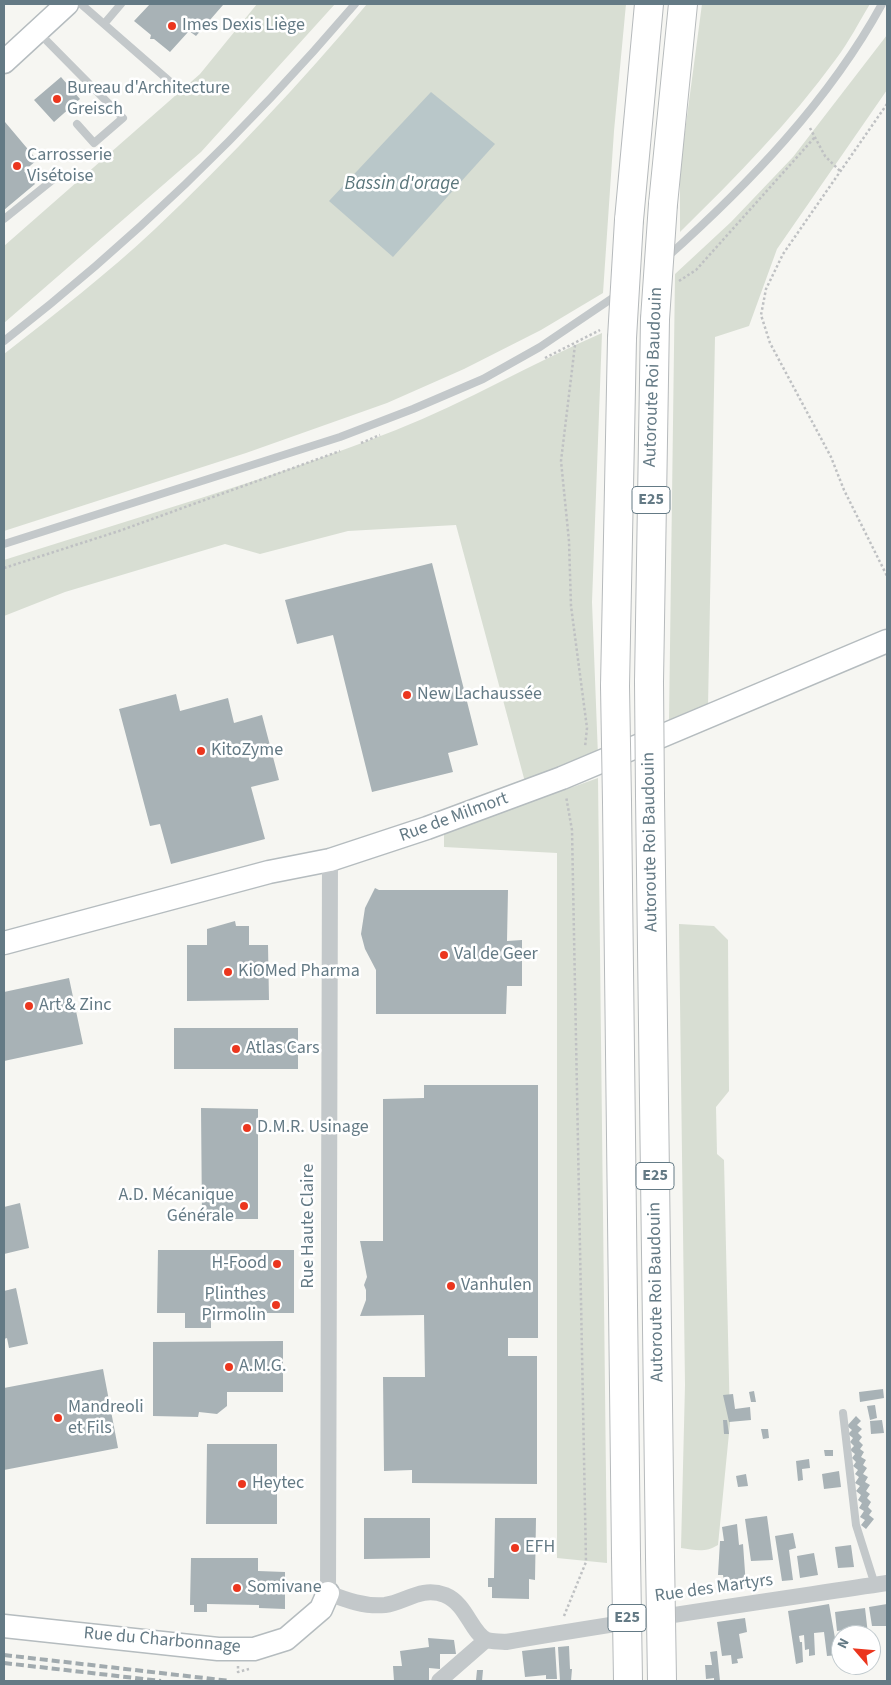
<!DOCTYPE html>
<meta charset="utf-8">
<style>
body{margin:0}
#map{position:relative;width:891px;height:1685px;overflow:hidden;background:#f6f6f2;font-family:"Source Sans 3",sans-serif}
canvas{display:block}
.frame{position:absolute;inset:0;border:5px solid #647a85;pointer-events:none}
.north{position:absolute;left:831px;top:1625px;width:50px;height:50px;box-sizing:border-box;background:#fff;border:1px solid #c1cace;border-radius:50%;rotate:297deg;font-size:14px;font-weight:700;line-height:20px;text-align:center;color:#647a85}
.north::after{content:'';display:block;margin:auto;width:18px;height:22px;background:#eb361e;clip-path:polygon(50% 0,100% 100%,50% 72%,0 100%)}
</style>
<div id="map">
<canvas width="891" height="1685"></canvas>
<div class="frame"></div>
<div class="north">N</div>
</div>
<script>
const context = document.querySelector('canvas').getContext('2d');
context.lineJoin = 'round';
function fill(path, color) { context.fillStyle = color; context.fill(path, 'evenodd'); }
function trace(path, color, width, dash) { context.strokeStyle = color; context.lineWidth = width; context.lineCap = dash ? 'butt' : 'round'; context.setLineDash(dash || []); context.stroke(path); }
function drawText(font, color, halo, rows, align = 'center') {
  context.font = font + ' "Source Sans 3",sans-serif'; context.lineWidth = 5; context.setLineDash([]); context.textBaseline = 'middle'; context.strokeStyle = halo; context.fillStyle = color; for (const [text, x, y, turn = 0] of rows) {
    context.save(); context.translate(x, y); context.rotate((+turn || 0) * Math.PI / 180); context.textAlign = isNaN(turn) ? turn : align; if (halo) context.strokeText(text, 0, 0); context.fillText(text, 0, 0); context.restore();
  }
}
fill(new Path2D(`
 M257,4H335L201,152L4,323V246L200,74Z
 M367,4H626L614,131L603,293L541,330L464,369L387,403L246,453L4,531V354C55,314 107,274 155,229C230,158 301,83 367,4Z
 M702,4H870C859,22 849,42 836,59C790,122 736,177 680,232V169Z
 M887,35V90L777,249L749,326L715,337L708,707L669,721L675,274L731,222L793,157Z
 M602,333L592,602L598,756L525,782L456,525L348,531L260,554L225,544L65,592L4,616V560C135,518 268,480 396,430C467,402 532,363 602,333Z
 M598,778L607,1563L557,1558V853L444,847V833Z
 M679,924L714,926L728,940L729,1091L716,1107L717,1154L724,1160L730,1423L718,1545C705,1553 695,1550 681,1548L685,1385Z`), '#d8ded3');
fill(new Path2D(`
 M431,92L495,144L393,257L329,201Z`), '#b9c7c9');
fill(new Path2D(`
 M150,4H223V5L196,36L189,31L170,52L154,39H150L151,35L134,21Z
 M61,77L80,99L54,122L34,100Z
 M5,122L37,160L24,171L35,184L4,210Z
 M432,563L478,745L448,753L453,772L372,792L333,635L297,644L285,600Z
 M176,694L180,711L228,698L234,723L262,715L279,780L251,787L265,839L171,864L160,824L150,826L119,709Z
 M375,888L379,890H508L507,941L522,940V986H507L506,1014H376V970L365,949L361,934L365,908Z
 M235,921L236,926H249V945H268L269,1000L187,1001V945H207V929Z
 M69,978L83,1044L4,1061V992Z
 M174,1028H298V1069H174Z
 M424,1085H538V1338H508V1356H537V1484L412,1483V1470L384,1471L383,1377H425L424,1315L360,1316L366,1300V1290L364,1285L367,1277L360,1241H383V1099L424,1098Z
 M201,1108L258,1109V1219H202Z
 M20,1203L29,1248L4,1254V1207Z
 M158,1250H294V1313H211V1328H185V1313H157Z
 M16,1288L28,1344L9,1348L7,1338L4,1339V1291Z
 M283,1341V1392H227V1406L217,1414L199,1412L198,1417L153,1416V1342Z
 M103,1369L118,1448L4,1470V1388Z
 M883,1389L884,1398L860,1402L859,1392Z
 M754,1391L756,1402H751L749,1392Z
 M733,1394L735,1409L750,1407L751,1420L729,1422L723,1395Z
 M875,1405L877,1418L870,1420L867,1406Z
 M856,1416L861,1421L857,1425L862,1429L858,1433L862,1437L859,1441L863,1445L860,1449L864,1452L861,1457L866,1460L863,1465L867,1468L863,1474L868,1477L865,1482L870,1485L866,1491L870,1494L867,1498L871,1502L868,1507L872,1511L869,1515L874,1519L866,1529L861,1525L865,1520L860,1517L864,1511L859,1508L862,1503L858,1500L861,1495L856,1491L860,1486L855,1483L859,1477L855,1474L858,1470L853,1466L856,1462L852,1458L855,1454L850,1450L854,1446L850,1442L853,1438L848,1434L852,1430L847,1426Z
 M723,1420H727L729,1434H724Z
 M882,1420L884,1433L871,1434L870,1421Z
 M761,1429H768L769,1438L763,1439Z
 M207,1444H277V1524H206Z
 M824,1450H833V1456H825Z
 M809,1459L810,1468L802,1469L803,1480L798,1481L796,1461Z
 M839,1471L841,1487L824,1489L822,1474Z
 M746,1474L748,1486L738,1487L736,1476Z
 M767,1516L773,1560L751,1561L745,1519Z
 M364,1518H430V1558L364,1559Z
 M495,1518H536L535,1580L529,1579V1599L492,1598V1587H488V1578H494Z
 M737,1524L739,1545L743,1544L746,1586L725,1589L723,1575H718L720,1541H724L722,1527Z
 M793,1533L796,1548L789,1550L793,1580L782,1581L775,1536Z
 M851,1545L854,1567L838,1568L835,1547Z
 M814,1553L818,1575L800,1578L797,1556Z
 M191,1558H258V1571L285,1572V1609L259,1608V1605L207,1604V1612H194V1605H190Z
 M829,1604L838,1655L827,1656L824,1632L814,1633L815,1655L809,1656V1649L805,1650L804,1635L799,1636L800,1642H802L803,1662L796,1664L788,1611Z
 M887,1604V1626H872L869,1607Z
 M865,1608L868,1634L860,1635V1628L837,1631L835,1612Z
 M745,1618L747,1632L739,1634L743,1658L737,1659L738,1663L732,1664L731,1655L722,1656L717,1622Z
 M428,1638L454,1640L456,1654H440V1669L429,1668V1680L394,1681L393,1666H402L400,1651L429,1647Z
 M569,1646L570,1669H572L571,1681H560L558,1647Z
 M555,1647L557,1679H546V1675L525,1677L522,1651Z
 M717,1651L720,1681H714V1678L706,1679L705,1665H712L710,1652Z
 M477,1670H483L482,1681L476,1680Z`), '#a8b2b6');
const secondary = new Path2D(`
 M4,62L67,4
 M4,943L269,872L330,860L427,828L562,778L887,641
 M4,1626L218,1649H254L286,1639L321,1609L328,1593`);
const highway = new Path2D(`
 M663,204L683,4
 M629,220L649,4
 M649,682L655,319
 M615,686L622,338
 M650,796L660,1557
 M617,802L626,1555`);
trace(secondary, '#b5bcbf', 25);
trace(highway, '#b6babc', 30);
trace(new Path2D(`
 M887,104L783,254L766,289L761,315L770,343L831,457L844,490L887,576
 M810,128L825,156L840,171
 M679,281L696,270L815,137
 M575,345L561,461L569,541L571,606L587,728L585,747
 M545,358L600,330
 M361,443L380,435
 M4,568L119,531L340,451
 M564,1616L586,1562L572,830L566,796
 M238,1666V1672L249,1669`), '#bfc1c3', 2.5, [2.5, 2.5]);
trace(new Path2D(`
 M81,4L175,86
 M104,24L121,4
 M39,33L123,118L94,143L77,124
 M4,219L55,178
 M666,258C748,185 829,101 882,4
 M4,341C133,241 249,128 355,4
 M4,544L340,437L413,409L483,379L540,347L617,295
 M843,1413L856,1525L875,1585`), '#c3c8ca', 8);
trace(new Path2D(`
 M330,860L328,1593C346,1600 365,1607 385,1605C406,1602 421,1586 445,1595C467,1604 471,1633 487,1640C492,1642 500,1641 506,1642C633,1620 760,1602 887,1583
 M439,1681L486,1640`), '#c3c8ca', 16);
trace(secondary, '#fff', 22);
trace(highway, '#fff', 28);
trace(new Path2D(`
 M4,1655L230,1681
 M4,1663L161,1681`), '#a1aaae', 4, [8, 4]);
const highwayBridge = new Path2D(`
 M655,319L663,204
 M622,338L629,220
 M649,682L650,796
 M615,686L617,802
 M626,1555L628,1681
 M660,1557L662,1681`);
trace(highwayBridge, '#b6babc', 30, []);
trace(highwayBridge, '#fff', 28);
for (const [x, y, r, color] of [
 [172,26,5,"#eb361e"],
 [57,99,5,"#eb361e"],
 [17,166,5,"#eb361e"],
 [407,695,5,"#eb361e"],
 [201,751,5,"#eb361e"],
 [444,955,5,"#eb361e"],
 [228,972,5,"#eb361e"],
 [29,1006,5,"#eb361e"],
 [236,1049,5,"#eb361e"],
 [247,1128,5,"#eb361e"],
 [244,1206,5,"#eb361e"],
 [277,1264,5,"#eb361e"],
 [451,1286,5,"#eb361e"],
 [276,1305,5,"#eb361e"],
 [229,1367,5,"#eb361e"],
 [58,1418,5,"#eb361e"],
 [242,1484,5,"#eb361e"],
 [515,1548,5,"#eb361e"],
 [237,1588,5,"#eb361e"]
]) { const dot = new Path2D(); dot.arc(x, y, r, 0, 2 * Math.PI); context.fillStyle = color; context.fill(dot); trace(dot, '#fff', 2); }
for (const [x, y, w] of [
 [651,500,38],
 [655,1176,38],
 [627,1618,38]
]) { const box = new Path2D(); box.roundRect(x - w / 2, y - 13.5, w, 27, 4); context.fillStyle = '#fff'; context.fill(box); trace(box, '#647a85', 1); }
drawText('bold 16px', '#647a85', null, [
 ["E25",651,500],
 ["E25",655,1176],
 ["E25",627,1618]
]);
drawText('18px', '#647a85', '#fff', [
 ["Imes Dexis Liège",182,26],
 ["Bureau d'Architecture",67,89],
 ["Greisch",67,110],
 ["Carrosserie",27,156],
 ["Visétoise",27,177],
 ["New Lachaussée",417,695],
 ["KitoZyme",211,751],
 ["Val de Geer",454,955],
 ["KiOMed Pharma",238,972],
 ["Art & Zinc",39,1006],
 ["Atlas Cars",246,1049],
 ["D.M.R. Usinage",257,1128],
 ["A.D. Mécanique",234,1196,"right"],
 ["Générale",234,1217,"right"],
 ["H-Food",267,1264,"right"],
 ["Vanhulen",461,1286],
 ["Plinthes",266,1295,"right"],
 ["Pirmolin",266,1316,"right"],
 ["A.M.G.",239,1367],
 ["Mandreoli",68,1408],
 ["et Fils",68,1429],
 ["Heytec",252,1484],
 ["EFH",525,1548],
 ["Somivane",247,1588]
], 'left');
drawText('18px', '#647a85', '#fff', [
 ["Autoroute Roi Baudouin",654,377,-88],
 ["Rue de Milmort",454,818,-20],
 ["Autoroute Roi Baudouin",651,842,-91],
 ["Rue Haute Claire",309,1226,-90],
 ["Autoroute Roi Baudouin",657,1292,-91],
 ["Rue des Martyrs",714,1589,-8],
 ["Rue du Charbonnage",162,1641,5]
]);
drawText('italic 19px', '#5a767b', '#fff', [
 ["Bassin d'orage",402,185]
]);
</script>
